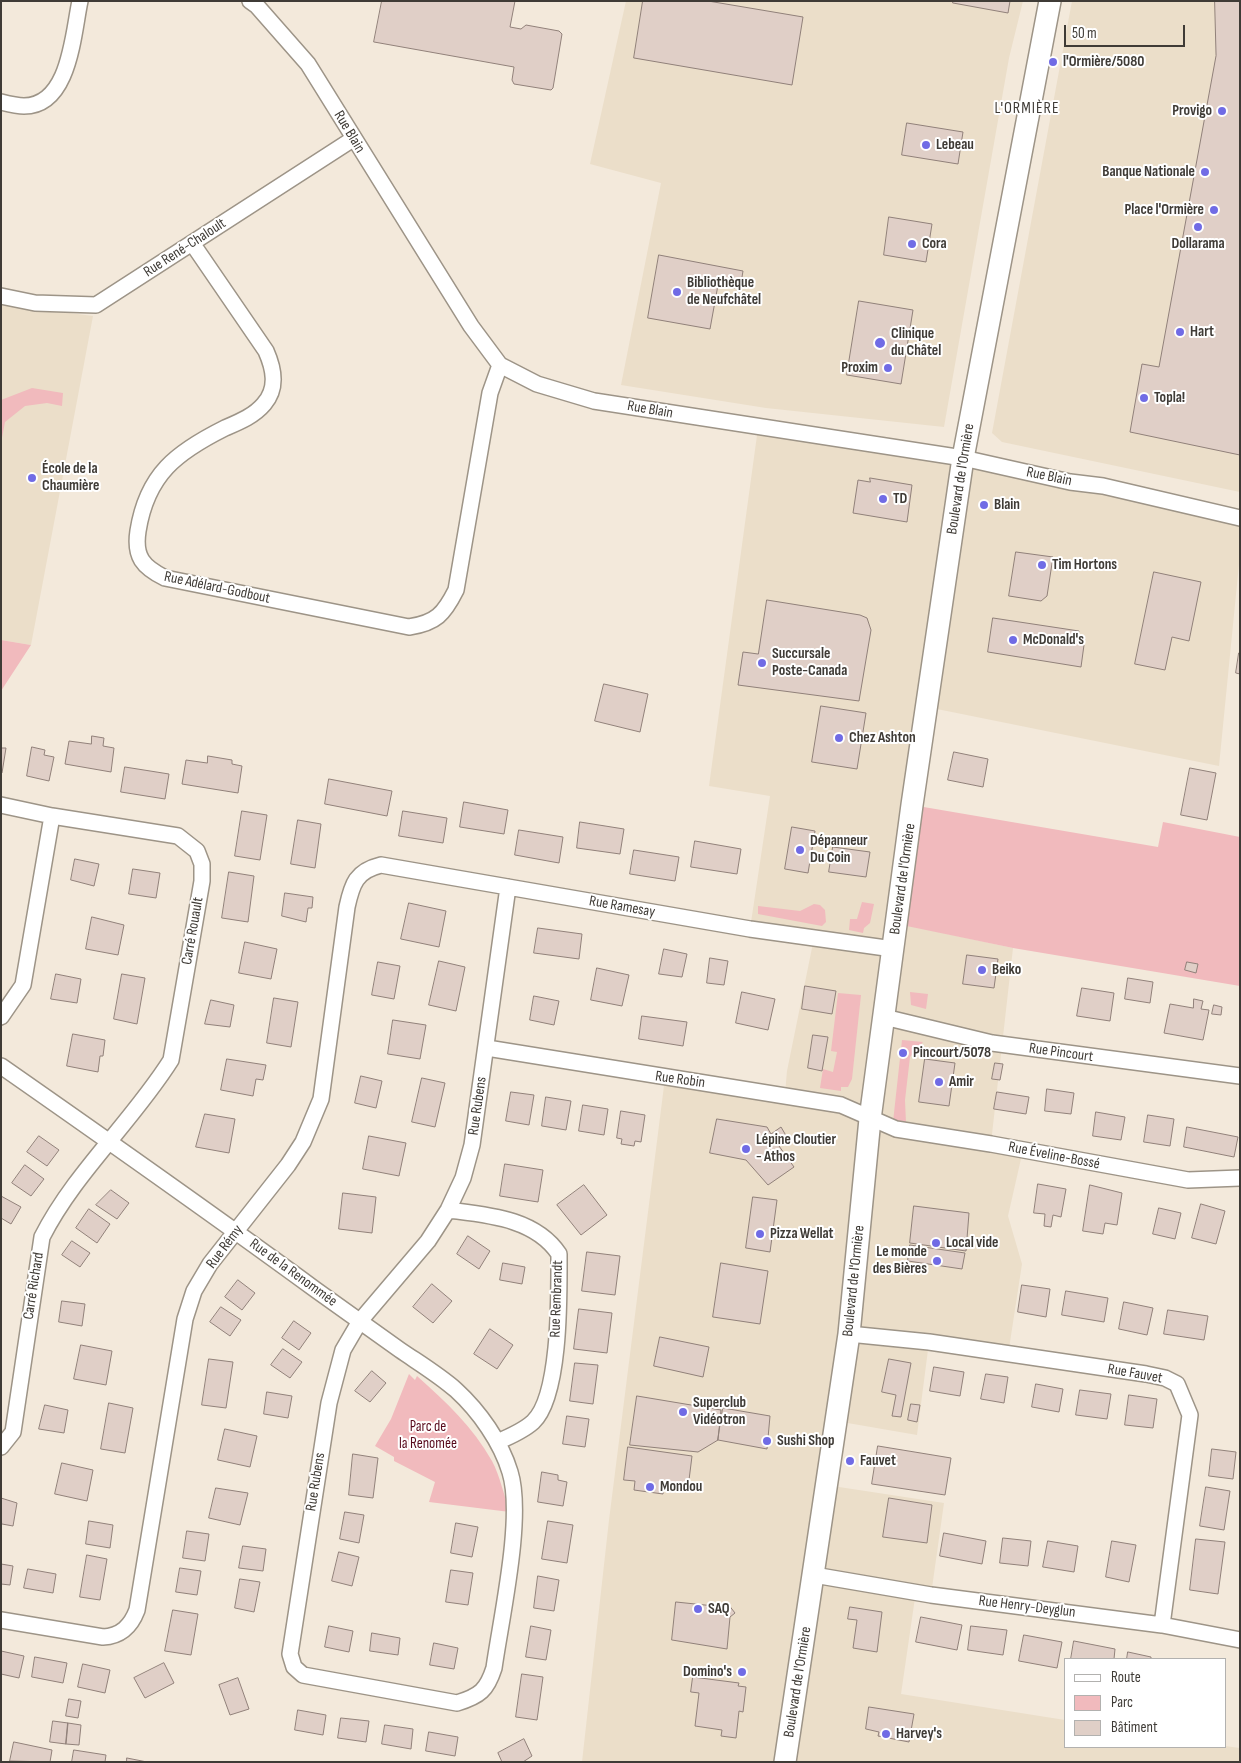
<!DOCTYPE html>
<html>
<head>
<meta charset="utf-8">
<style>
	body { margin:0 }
	#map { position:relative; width:1241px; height:1763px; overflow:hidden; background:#f3e9db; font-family:"Sofia Sans Condensed",sans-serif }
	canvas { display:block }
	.frame { position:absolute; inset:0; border:2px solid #3f3b36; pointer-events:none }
	.legend { position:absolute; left:1064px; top:1658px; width:162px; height:90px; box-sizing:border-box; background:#fff; border:1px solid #b2b1af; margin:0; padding:6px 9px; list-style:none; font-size:15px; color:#3f3b36 }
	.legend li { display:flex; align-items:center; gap:10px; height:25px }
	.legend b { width:25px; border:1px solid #b2b1af }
	.scale { position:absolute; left:1064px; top:25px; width:121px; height:22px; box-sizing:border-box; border:2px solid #3f3b36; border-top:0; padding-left:6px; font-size:15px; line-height:18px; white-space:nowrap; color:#3f3b36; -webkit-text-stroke:4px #fff; paint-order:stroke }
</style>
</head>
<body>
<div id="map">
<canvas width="1241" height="1763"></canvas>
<div class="frame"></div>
<ul class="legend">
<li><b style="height:6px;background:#fff"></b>Route</li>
<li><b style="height:14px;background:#f1babd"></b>Parc</li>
<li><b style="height:14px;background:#e0cfc7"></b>Bâtiment</li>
</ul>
<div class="scale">50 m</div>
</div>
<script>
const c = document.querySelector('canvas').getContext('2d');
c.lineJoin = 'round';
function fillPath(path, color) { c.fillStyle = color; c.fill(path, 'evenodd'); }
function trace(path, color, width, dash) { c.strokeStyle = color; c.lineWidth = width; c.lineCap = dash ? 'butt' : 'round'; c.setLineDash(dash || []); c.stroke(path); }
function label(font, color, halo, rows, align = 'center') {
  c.font = font + ' "Sofia Sans Condensed",sans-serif'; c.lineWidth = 4; c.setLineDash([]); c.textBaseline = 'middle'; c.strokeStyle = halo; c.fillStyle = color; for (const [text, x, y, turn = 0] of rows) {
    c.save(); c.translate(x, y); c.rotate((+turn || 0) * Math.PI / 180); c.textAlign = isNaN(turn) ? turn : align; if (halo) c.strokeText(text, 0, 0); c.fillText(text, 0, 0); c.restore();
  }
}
const built = new Path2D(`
	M626,1H1023L1009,58L944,427L766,408L621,385L661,183L590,164Z
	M1072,1H1240V492L1002,442L992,433Z
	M1,304L93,316L31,645L1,640Z
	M758,428L963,458L1240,518V554L1219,766L927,707L897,923L1013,948L991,1143L1023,1150L1008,1216L1022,1264L1008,1355L929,1342L917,1435L836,1421L826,1485L944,1503L931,1595L916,1591L901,1694L1065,1720V1747L1225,1746L1240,1748V1762H582L609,1520L665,1078L785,1094L787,1071L814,938L750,929L770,796L709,786Z`);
const green = new Path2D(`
	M32,388L63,393L62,406L47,403L25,406L5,422L1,443V400Z
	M1,640L31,645L1,691Z
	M912,805L1158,847L1163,822L1240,837V986L1013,948L897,924Z
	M862,902L874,904L870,923L864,928L863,933L849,930L850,919H857Z
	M814,904L820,905L825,910L826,922L822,926L758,914V906L800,911Z
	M910,992L928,994L926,1009L911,1005Z
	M838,993L861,995L852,1079L848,1087H841V1091L820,1088L823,1069L833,1072L837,1052L831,1051Z
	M902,1040L923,1042L910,1057L905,1100L906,1123L893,1122Z
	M409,1374L415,1380L417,1376C446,1402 473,1427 492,1461C500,1476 504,1496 510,1512L429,1502L435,1482L394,1461V1457L375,1446L391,1419Z`);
const building = new Path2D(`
	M382,1H515L510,27L521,29L526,25L559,31L562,34L553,88L551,90L514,84L512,80L514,67L374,42Z
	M643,1H708L803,17L792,85L634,58Z
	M953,1H1010L1008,13L953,3Z
	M1215,1H1240V455L1130,432L1142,364L1159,367L1216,56Z
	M907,123L963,132L958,164L902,155Z
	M889,217L932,224L926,262L884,255Z
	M659,255L743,271L740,289L718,285L710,329L648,318Z
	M859,301L913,310L901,384L847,375Z
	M870,478L912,485L907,522L853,513L858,480L870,482Z
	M1016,552L1053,557L1047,596L1041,601L1009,596Z
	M1154,572L1201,582L1189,641L1172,637L1165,670L1135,664Z
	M767,600L860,615L867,618L871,630L859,701L738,685L743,652L758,654Z
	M993,618L1079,631L1077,642L1084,645L1081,667L988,652Z
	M1239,653H1240V674L1236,673Z
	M604,684L648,694L640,732L595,721Z
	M821,706L866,713L857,769L812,762Z
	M92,736L104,738L103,746L114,748L111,772L65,764L69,741L91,744Z
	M32,747L45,750L44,755L54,757L49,781L27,776Z
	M1,748H6L2,773H1Z
	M954,752L988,759L983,787L948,780Z
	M208,756L232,760V764L242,766L238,793L182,784L186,760L207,763Z
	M125,767L169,774L165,799L121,792Z
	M1190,768L1216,773L1207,820L1181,815Z
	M329,779L392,791L387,816L325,804Z
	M464,802L508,810L504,834L460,827Z
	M242,811L267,815L260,860L235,856Z
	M403,811L447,818L443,843L399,836Z
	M298,820L321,824L315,868L291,864Z
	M580,822L624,829L620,854L577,848Z
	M792,827L815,831L808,873L785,869Z
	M519,830L563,837L559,863L515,855Z
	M695,841L741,849L737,874L691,867Z
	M833,847L870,852L866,877L829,872Z
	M634,850L679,857L675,881L630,874Z
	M75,859L99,864L94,886L71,880Z
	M133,869L160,873L156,898L129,894Z
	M229,872L254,876L248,922L222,918Z
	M285,893L313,897L312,908H308L306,922L282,916Z
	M409,903L446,911L439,947L401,939Z
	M92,917L124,925L118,955L86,949Z
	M538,928L582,934L579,959L534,953Z
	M245,942L277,949L271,979L239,973Z
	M664,949L687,954L682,977L659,974Z
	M967,955L998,959L994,988L963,984Z
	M710,958L728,961L724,985L707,983Z
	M439,961L465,967L456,1011L429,1005Z
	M378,962L400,966L394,999L372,995Z
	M1187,962L1198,964L1196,973L1185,970Z
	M597,968L629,975L622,1006L591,1000Z
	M56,974L81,979L77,1003L51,999Z
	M122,974L145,978L137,1024L114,1019Z
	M1128,978L1153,982L1150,1003L1125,999Z
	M805,986L836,991L832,1014L802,1009Z
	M1082,988L1114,993L1110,1021L1077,1016Z
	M742,992L775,999L768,1030L736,1023Z
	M534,996L559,1001L554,1025L530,1020Z
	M274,998L298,1002L291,1047L267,1043Z
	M1194,999L1203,1001L1201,1009L1209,1010L1203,1040L1164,1033L1170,1004L1193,1008Z
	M211,1000L234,1005L230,1027L205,1024Z
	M1214,1005L1222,1007L1221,1015L1212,1014Z
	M642,1016L687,1022L683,1046L639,1039Z
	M393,1020L426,1025L420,1059L388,1054Z
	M73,1034L105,1040L103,1056H100L98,1072L67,1066Z
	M813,1035L828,1037L822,1071L808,1068Z
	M227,1059L266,1065L263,1080L256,1079L253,1096L221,1090Z
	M925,1059L955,1063L949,1106L919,1102Z
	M995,1063L1003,1064L1000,1080L992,1079Z
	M361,1076L382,1081L376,1108L355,1103Z
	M422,1078L445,1083L435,1127L412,1122Z
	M1047,1089L1074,1093L1071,1114L1045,1111Z
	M511,1092L534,1095L529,1125L506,1121Z
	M997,1092L1029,1097L1026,1114L994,1109Z
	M546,1097L571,1101L566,1130L542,1126Z
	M583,1105L608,1109L604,1135L579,1131Z
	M621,1111L645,1115L641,1142L635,1141L634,1146L621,1144L622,1139L617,1138Z
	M1096,1112L1125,1117L1121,1140L1093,1136Z
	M205,1114L235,1119L229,1153L196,1147Z
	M1148,1115L1174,1119L1170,1146L1144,1142Z
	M717,1119L767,1127L771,1134L781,1127L788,1139L779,1146L794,1167L768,1185L746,1160L710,1153Z
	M1187,1127L1238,1137L1234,1157L1184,1147Z
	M39,1136L59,1150L47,1166L27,1152Z
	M369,1136L406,1143L399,1176L363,1169Z
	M505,1164L543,1170L538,1202L500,1196Z
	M25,1165L44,1179L31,1196L12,1183Z
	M1038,1184L1066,1189L1061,1217L1053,1215L1051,1227L1044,1226L1045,1214L1034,1213Z
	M584,1185L607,1215L581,1235L557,1205Z
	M1090,1185L1122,1193L1117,1225L1105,1223L1103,1234L1083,1231Z
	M111,1190L129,1203L117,1219L96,1205Z
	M343,1193L376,1197L372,1233L339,1229Z
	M1,1196L21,1207L11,1224L1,1218Z
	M753,1197L777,1200L770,1252L746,1248Z
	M1201,1204L1225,1211L1216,1244L1192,1238Z
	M914,1206L969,1213L966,1251L910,1243Z
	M1159,1208L1181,1213L1175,1239L1153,1234Z
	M89,1209L110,1224L97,1243L76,1228Z
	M468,1236L490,1251L479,1269L457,1254Z
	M72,1241L90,1253L80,1267L62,1255Z
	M910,1245L965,1253L962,1269L908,1261Z
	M587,1252L620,1256L615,1295L582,1291Z
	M503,1263L525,1267L522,1284L500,1280Z
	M721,1263L768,1271L760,1324L713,1317Z
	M238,1280L255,1293L242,1310L225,1297Z
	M432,1284L452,1301L433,1323L413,1307Z
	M1022,1285L1050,1289L1046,1317L1018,1312Z
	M1066,1291L1108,1298L1104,1322L1062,1315Z
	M62,1301L85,1304L82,1326L59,1322Z
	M1124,1302L1153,1308L1147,1335L1119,1329Z
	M221,1307L241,1320L230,1336L210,1322Z
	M579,1309L612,1313L607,1353L574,1349Z
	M1168,1310L1208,1316L1204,1340L1164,1334Z
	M294,1321L311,1333L299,1350L282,1338Z
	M490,1329L513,1345L497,1369L474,1354Z
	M660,1337L709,1347L703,1377L654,1366Z
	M81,1345L112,1351L106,1385L74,1379Z
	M283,1349L302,1362L290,1378L271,1365Z
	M209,1359L233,1362L226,1408L202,1405Z
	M889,1359L911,1363L901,1417L892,1416L896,1395L882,1392Z
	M575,1363L598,1365L593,1404L570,1401Z
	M934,1367L964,1372L960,1396L930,1391Z
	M372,1371L386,1383L370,1402L355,1391Z
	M986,1374L1008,1377L1004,1403L981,1399Z
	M1036,1384L1063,1389L1059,1412L1032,1407Z
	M1080,1390L1111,1394L1107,1419L1076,1415Z
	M267,1392L292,1396L288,1418L264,1414Z
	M1129,1395L1157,1399L1153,1428L1125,1425Z
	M637,1396L721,1410L718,1440L698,1452L630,1445Z
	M109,1403L133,1408L125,1453L101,1449Z
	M911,1404L920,1405L917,1422L908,1420Z
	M45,1405L68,1410L64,1433L39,1429Z
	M723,1408L770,1416L767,1449L718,1440Z
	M567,1416L589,1419L585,1447L563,1444Z
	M225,1429L257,1436L250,1467L218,1460Z
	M878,1446L951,1458L945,1495L872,1484Z
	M628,1447L692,1456L688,1488L664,1485L663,1494L634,1490L635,1481L624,1480Z
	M1212,1449L1236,1452L1233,1479L1209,1476Z
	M353,1454L378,1458L373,1498L349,1495Z
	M62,1463L93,1470L87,1501L55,1494Z
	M542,1472L558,1475V1480L567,1482L563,1506L538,1502Z
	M1206,1487L1230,1491L1224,1530L1200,1526Z
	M216,1488L248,1493L240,1525L209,1518Z
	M1,1498L17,1503L13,1526L2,1524Z
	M889,1498L932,1505L927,1543L883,1537Z
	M345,1512L364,1515L359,1543L340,1539Z
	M89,1521L113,1525L110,1548L86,1544Z
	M548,1521L573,1525L567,1563L542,1559Z
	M456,1523L478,1527L472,1557L451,1553Z
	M187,1531L209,1534L205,1561L183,1558Z
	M944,1533L986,1541L982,1564L940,1556Z
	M1003,1538L1031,1541L1028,1566L1000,1563Z
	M1196,1539L1225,1542L1218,1594L1190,1590Z
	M1048,1541L1078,1546L1074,1572L1043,1567Z
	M1112,1541L1136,1545L1129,1582L1106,1577Z
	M243,1546L266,1549L263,1571L239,1568Z
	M339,1552L359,1557L352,1586L332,1581Z
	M87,1555L107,1559L100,1600L80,1597Z
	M1,1564L13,1566L10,1585L1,1584Z
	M180,1568L201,1571L197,1595L176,1592Z
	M28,1569L56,1574L53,1593L24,1588Z
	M451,1570L473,1573L468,1605L446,1602Z
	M538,1576L559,1580L554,1611L534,1608Z
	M240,1579L260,1582L254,1612L235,1608Z
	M676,1602L724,1607L728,1604L735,1613L730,1617L727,1649L672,1640Z
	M850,1607L882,1612L877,1652L853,1648L857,1620L848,1619Z
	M173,1610L198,1614L191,1655L165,1651Z
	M921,1617L962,1625L957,1650L916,1642Z
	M329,1626L353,1631L349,1652L325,1647Z
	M531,1626L551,1630L546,1660L526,1657Z
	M971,1626L1007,1630L1003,1655L968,1650Z
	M372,1633L400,1638L398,1655L370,1651Z
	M1024,1635L1062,1642L1057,1668L1019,1661Z
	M1074,1641L1115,1649L1114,1659H1071Z
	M434,1643L458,1648L454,1669L430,1665Z
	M1,1651L24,1656L19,1678L1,1674Z
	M1128,1652L1151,1657V1659H1127Z
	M35,1657L67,1663L63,1683L32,1677Z
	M164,1663L174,1683L145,1698L134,1678Z
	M83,1664L110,1670L105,1693L78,1687Z
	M522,1674L543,1677L537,1720L516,1717Z
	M693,1677L739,1683L738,1686L746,1687L743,1712L739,1711L736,1738L721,1736L722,1730L695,1726L699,1693L691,1692Z
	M238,1678L249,1709L230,1715L219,1685Z
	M69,1699L81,1701L78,1718L66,1716Z
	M869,1707L914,1714L909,1742L878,1736L879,1732L866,1729Z
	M298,1710L326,1715L323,1735L295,1730Z
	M341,1718L369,1721L366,1742L338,1738Z
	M53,1721L68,1723L66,1744L50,1742Z
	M68,1723L81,1725L79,1745L66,1744Z
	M385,1725L413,1729L411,1749L382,1744Z
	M429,1732L458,1737L455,1756L426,1751Z
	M524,1739L532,1756L523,1762H502L498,1753Z
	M14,1742L52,1750L50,1762L10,1761Z
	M74,1750L106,1755L105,1762H72Z
	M127,1758L147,1762H127Z`);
const street = new Path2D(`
	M250,1L257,6L308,64L471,326L500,365L537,384L594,401L963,458L1070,482L1103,486L1240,518
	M1,102C9,104 17,106 24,106C70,106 73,33 80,1
	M192,243L266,351C274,369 278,388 264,404C254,416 239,422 225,428C177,452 147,474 138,531C134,557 143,567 165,578L409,627C436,623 444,614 456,590L490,393L500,365
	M1,296L35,303L96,305L353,139
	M1,805L52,816L178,836L197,851L202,864V881L171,1060C132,1122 75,1172 42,1237L13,1432L1,1447
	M1,1017L23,985L52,816
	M884,1017L992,1043L1240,1076
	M487,1048L841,1105L896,1129L991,1144L1188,1180L1240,1178
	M1,1066C107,1140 212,1214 316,1290C344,1310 372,1330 400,1350C419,1363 439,1375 456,1390C479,1411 501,1442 510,1472C524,1517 501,1618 494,1668C487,1690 480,1696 457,1703L303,1675L294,1667L290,1654L329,1403L343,1350L360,1321L428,1241L448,1210L463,1178L472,1145L508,887
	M448,1210C487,1215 535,1218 559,1254C559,1292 561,1396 533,1422C523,1431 509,1437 497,1442
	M849,1334L929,1342L1146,1374L1165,1378L1177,1384L1190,1415L1162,1625
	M814,1575L931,1595L1162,1625L1240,1640
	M1,1620L103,1637C121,1636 131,1626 137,1610L185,1319L194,1291L210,1264L288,1165L303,1142L321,1099L347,907C352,884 356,871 381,865L750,929L893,949`);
const secondary = new Path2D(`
	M785,1762L849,1334L870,1119L912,805L963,458L1050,1`);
const markers = [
	[1053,62,5,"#706be5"],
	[1222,111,5,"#706be5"],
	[926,145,5,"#706be5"],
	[1205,172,5,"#706be5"],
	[1214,210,5,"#706be5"],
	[1198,227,5,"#706be5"],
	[912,244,5,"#706be5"],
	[677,292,5,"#706be5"],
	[1180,332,5,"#706be5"],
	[880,343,6,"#706be5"],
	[888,368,5,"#706be5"],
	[1144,398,5,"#706be5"],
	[32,478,5,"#706be5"],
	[883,499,5,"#706be5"],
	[984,505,5,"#706be5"],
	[1042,565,5,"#706be5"],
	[1013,640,5,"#706be5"],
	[762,663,5,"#706be5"],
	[839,738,5,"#706be5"],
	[800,850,5,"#706be5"],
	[982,970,5,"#706be5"],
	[903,1053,5,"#706be5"],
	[939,1082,5,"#706be5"],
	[746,1149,5,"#706be5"],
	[760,1234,5,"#706be5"],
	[936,1243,5,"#706be5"],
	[937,1261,5,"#706be5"],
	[683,1412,5,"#706be5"],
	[767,1441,5,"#706be5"],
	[850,1461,5,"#706be5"],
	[650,1487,5,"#706be5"],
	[698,1609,5,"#706be5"],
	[742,1672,5,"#706be5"],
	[886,1734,5,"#706be5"]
];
const poiNames = [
	["l'Ormière/5080",1063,62],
	["Provigo",1212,111,"right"],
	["Lebeau",936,145],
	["Banque Nationale",1195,172,"right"],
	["Place l'Ormière",1204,210,"right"],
	["Cora",922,244],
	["Dollarama",1198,244,"center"],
	["Bibliothèque",687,283],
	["de Neufchâtel",687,300],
	["Hart",1190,332],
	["Clinique",891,334],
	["du Châtel",891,351],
	["Proxim",878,368,"right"],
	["Topla!",1154,398],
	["École de la",42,469],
	["Chaumière",42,486],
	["TD",893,499],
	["Blain",994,505],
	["Tim Hortons",1052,565],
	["McDonald's",1023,640],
	["Succursale",772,654],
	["Poste-Canada",772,671],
	["Chez Ashton",849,738],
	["Dépanneur",810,841],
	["Du Coin",810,858],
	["Beiko",992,970],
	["Pincourt/5078",913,1053],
	["Amir",949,1082],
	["Lépine Cloutier",756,1140],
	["- Athos",756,1157],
	["Pizza Wellat",770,1234],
	["Local vide",946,1243],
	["Le monde",927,1252,"right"],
	["des Bières",927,1269,"right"],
	["Superclub",693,1403],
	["Vidéotron",693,1420],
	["Sushi Shop",777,1441],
	["Fauvet",860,1461],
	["Mondou",660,1487],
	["SAQ",708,1609],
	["Domino's",732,1672,"right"],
	["Harvey's",896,1734]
];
const streetNames = [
	["Rue Blain",349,132,59],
	["Rue René-Chaloult",185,248,-33],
	["Rue Blain",650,410,10],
	["Rue Blain",1049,477,12],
	["Boulevard de l'Ormière",961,479,-81],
	["Rue Adélard-Godbout",217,588,12],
	["Boulevard de l'Ormière",903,879,-82],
	["Rue Ramesay",622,907,10],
	["Carré Rouault",193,931,-80],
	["Rue Pincourt",1061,1053,8],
	["Rue Robin",680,1080,8],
	["Rue Rubens",478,1106,-82],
	["Rue Éveline-Bossé",1054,1156,11],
	["Rue Rémy",225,1247,-53],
	["Rue de la Renommée",293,1273,36],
	["Boulevard de l'Ormière",854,1281,-84],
	["Carré Richard",34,1286,-81],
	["Rue Rembrandt",557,1299,-88],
	["Rue Fauvet",1135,1374,10],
	["Rue Rubens",316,1482,-81],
	["Rue Henry-Deyglun",1027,1607,7],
	["Boulevard de l'Ormière",798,1682,-81]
];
const parkNames = [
	["Parc de",428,1427],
	["la Renomée",428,1444]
];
const neighbourhoodNames = [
	["L'ORMIÈRE",1027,109]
];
fillPath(built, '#ebdec9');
fillPath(green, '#f1babd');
fillPath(building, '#e0cfc7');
trace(building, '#91817a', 1);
trace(street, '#9d9487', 18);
trace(secondary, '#9d9487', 24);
trace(street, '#fff', 15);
trace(secondary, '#fff', 21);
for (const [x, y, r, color] of markers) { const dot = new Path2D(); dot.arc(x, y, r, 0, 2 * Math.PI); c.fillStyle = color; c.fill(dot); trace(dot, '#fff', 2); }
label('bold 15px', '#3f3b36', '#fff', poiNames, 'left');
label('15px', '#3f3b36', '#fff', streetNames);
label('15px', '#580a1c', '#fff', parkNames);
c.letterSpacing = '1px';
label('16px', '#3f3b36', '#fff', neighbourhoodNames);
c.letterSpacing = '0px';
</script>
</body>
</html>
